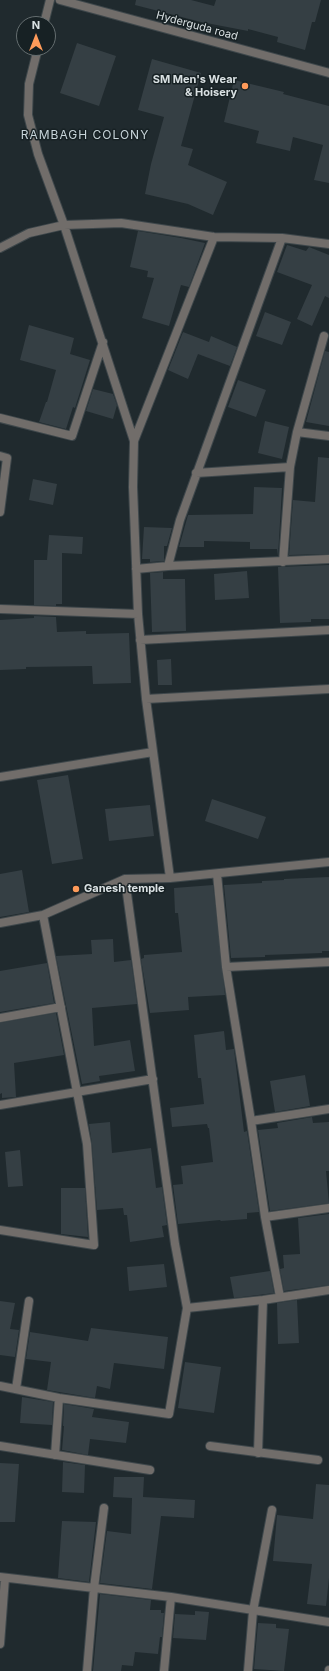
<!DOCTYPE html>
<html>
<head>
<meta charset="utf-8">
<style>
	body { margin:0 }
	#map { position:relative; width:329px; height:1671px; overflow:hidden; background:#202a2e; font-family:Inter,sans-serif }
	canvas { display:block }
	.north { position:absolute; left:16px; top:16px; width:40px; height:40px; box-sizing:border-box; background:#172124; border:1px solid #656e70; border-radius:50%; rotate:0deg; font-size:11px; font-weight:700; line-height:16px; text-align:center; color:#dae1e3 }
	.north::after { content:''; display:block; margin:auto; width:14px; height:18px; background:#ff9b5a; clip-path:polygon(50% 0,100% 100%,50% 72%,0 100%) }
</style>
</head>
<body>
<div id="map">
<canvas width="329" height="1671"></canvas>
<div class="north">N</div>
</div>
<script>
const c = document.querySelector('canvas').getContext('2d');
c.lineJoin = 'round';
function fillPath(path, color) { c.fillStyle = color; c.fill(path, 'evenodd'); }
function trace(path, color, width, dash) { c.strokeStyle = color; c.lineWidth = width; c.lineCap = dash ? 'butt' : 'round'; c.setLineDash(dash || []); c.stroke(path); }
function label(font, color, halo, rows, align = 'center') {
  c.font = font + ' Inter,sans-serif'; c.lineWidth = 3; c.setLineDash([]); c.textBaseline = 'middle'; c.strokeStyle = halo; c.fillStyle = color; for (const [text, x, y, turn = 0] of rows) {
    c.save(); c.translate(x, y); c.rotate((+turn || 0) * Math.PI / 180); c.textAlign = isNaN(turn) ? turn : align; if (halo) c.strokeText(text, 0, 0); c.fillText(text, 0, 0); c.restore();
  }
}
const building = new Path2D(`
	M136,0H191L214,6L216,0H321L315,22H312L305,50L277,42L278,37L248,29V31L201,22L135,5Z
	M77,43L116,56L99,106L60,93Z
	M152,59L201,73L181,146L193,149L188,165L227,182L213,215L188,204L145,194L151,164L164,117L138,110Z
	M234,80L284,92L283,94L329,106V183L314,180L323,145L293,137L290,151L256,143L259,131L224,122Z
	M138,231L181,238L205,243L189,287L181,285L169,326L142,318L154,278L147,277L148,271L130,267Z
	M287,245L306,251L309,247L329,255V298L325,296L312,326L297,319L312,285L277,272Z
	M265,312L291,322L282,345L256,336Z
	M29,325L74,338L70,354L90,360L75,408L73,407L66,429L39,422L46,402H47L56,370L20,360Z
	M183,332L209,342L211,336L237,347L230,366L198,354L188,379L168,370Z
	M325,351L329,352V426L306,422Z
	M238,380L266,390L256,417L228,407Z
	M93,389L113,394L117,405L113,419L86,411Z
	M265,421L289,427L282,459L258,453Z
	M318,457L329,458V554L289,555L293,500L315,502Z
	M33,479L57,484L53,505L29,500Z
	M254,487L282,488L278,556L277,549H250V542L204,541V547H179L188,515L253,514Z
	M144,527L172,528L167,546H164V561L150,562V559H142Z
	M49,535L83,537L82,554L62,553V604H56V606L34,605V560H47Z
	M329,565V619H311V622L280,623L278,567Z
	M247,571L249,598L215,600L214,574Z
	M163,572V579H185L186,631L152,632L150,573Z
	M34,616L56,617L57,632L86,631V634L129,633L131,683L93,684L92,666L26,667V669L0,670V620L34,618Z
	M171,659L172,685H158L157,660Z
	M68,775L83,859L52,864L37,780Z
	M212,799L266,817L258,839L205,821Z
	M150,805L154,836L109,841L105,809Z
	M22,870L29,912L0,917V874Z
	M329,877V951H322V953L265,955V957L231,958L224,885L262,883V881L284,880V879Z
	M213,885L225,995L188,997L189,1010L150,1013L141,959L144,958V955L182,952L178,913H175L174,888Z
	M113,939L114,962L131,960L137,1004L92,1008L94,1046L130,1040L135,1071L99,1076L100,1081L82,1084L56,956L92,954L91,940Z
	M47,963L54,1003L0,1012V971Z
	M56,1013L64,1055L14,1063L16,1097L2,1098V1093L0,1094V1023Z
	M224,1031L226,1050L234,1049L244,1132L247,1131L259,1212L247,1213V1219L221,1221L220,1220L178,1224L173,1185L183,1184L181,1166L213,1162L209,1128H208L207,1124L172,1127L170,1108L204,1104L201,1078H198L194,1035Z
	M305,1075L310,1106L275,1112L270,1081Z
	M312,1117L313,1123L329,1122V1171H326L329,1203L270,1211L258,1130L278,1128L277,1123Z
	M110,1122L112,1153L151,1148L156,1188L162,1187L167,1225L162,1226L164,1237L130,1242L127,1215H124L123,1208L97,1210L92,1144L89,1124Z
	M20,1150L23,1186L8,1187L5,1152Z
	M61,1188H85L88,1237L61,1234Z
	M329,1214V1285L284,1291L280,1269L284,1268L283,1255L300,1254L298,1218Z
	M164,1264L167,1287L129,1291L127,1267Z
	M270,1271L274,1293L234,1298L230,1277Z
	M297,1300L299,1343L278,1344L277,1303Z
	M0,1301L15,1303L10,1329L19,1330L15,1357L0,1355Z
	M91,1328L168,1337L164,1369L114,1363L110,1389L97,1386L95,1398L47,1390L51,1362L26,1359L30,1332L88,1341Z
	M185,1362L221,1367L214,1413L178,1408Z
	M22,1397L53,1402L52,1425L20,1423Z
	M64,1404L94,1409L92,1417L129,1422L126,1443L90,1439L88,1455L62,1450L64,1426H63Z
	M63,1462L85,1465L84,1493L62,1492Z
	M0,1463L19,1464L15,1522H0Z
	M114,1477H144L143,1497L195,1500L194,1518L161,1516L152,1589L100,1583L107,1531L131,1534L132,1498L113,1497Z
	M316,1484L329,1485V1578L326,1606L307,1604L312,1564L273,1561L277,1515L313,1519Z
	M62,1521L96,1522L89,1582L58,1578Z
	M100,1594L151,1600L150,1610H161V1613H164L162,1637H160L158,1654L135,1652L133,1666L122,1665L121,1671H93Z
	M195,1611L209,1612L206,1640L173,1638L175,1614L195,1615Z
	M258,1623L276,1624V1628L289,1629L284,1671L254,1669Z`);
const minor = new Path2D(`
	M44,24L50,0
	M38,48L29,84L28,115L38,154L64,225L134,441L133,487L138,614L146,699L170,878
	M0,248L29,233L64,225L121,223L214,237L282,238L329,244
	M0,418L72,436L103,342
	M297,432L329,436
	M134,441L214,237
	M0,456L7,458L0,512
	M196,473L290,467
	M283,562L290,467L297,432L324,336
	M168,566L180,520L282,238
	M136,569L168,566L329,559
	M0,609L138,614
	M140,640L329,630
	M146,699L329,689
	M0,777L153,752
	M217,874L226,967L251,1121L265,1217L280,1297
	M125,879L175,1244L187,1308
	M0,923L43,915L125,879L170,878L329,862
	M226,967L329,962
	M0,1018L61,1007
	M0,1105L153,1079
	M251,1121L329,1109
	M265,1217L329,1208
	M0,1230L94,1245L87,1144L43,915
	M0,1386L59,1398L169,1414L187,1308L263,1300L329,1290
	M16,1389L29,1301
	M0,1446L150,1470
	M210,1446L318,1460
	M258,1453L263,1300
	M55,1455L59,1398
	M0,1577L171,1597L329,1622
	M0,1644L5,1578
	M87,1671L94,1588L104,1508
	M164,1671L171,1597
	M248,1671L253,1611L272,1510
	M329,1671V1670`);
const tertiary = new Path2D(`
	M60,0L329,73`);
const markers = [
	[245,86,4,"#ff9b5a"],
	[76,889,4,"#ff9b5a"]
];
const streetNames = [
	["Hyderguda road",197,26,15]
];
const poiNames = [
	["SM Men's Wear",237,80],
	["& Hoisery",237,93],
	["Ganesh temple",84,889,"left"]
];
const neighbourhoodNames = [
	["RAMBAGH COLONY",85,135]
];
fillPath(building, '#353f44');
trace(minor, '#3e474b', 10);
trace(tertiary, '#3e474b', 10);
trace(minor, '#716d6a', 8);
trace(tertiary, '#716d6a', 8);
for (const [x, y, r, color] of markers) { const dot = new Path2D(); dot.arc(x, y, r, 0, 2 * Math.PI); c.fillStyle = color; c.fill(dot); trace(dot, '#172124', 1.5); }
label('11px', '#dae1e3', '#172124', streetNames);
label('bold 11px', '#dae1e3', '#172124', poiNames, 'right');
c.letterSpacing = '1px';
label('12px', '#c7d4d9', '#172124', neighbourhoodNames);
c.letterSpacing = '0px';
</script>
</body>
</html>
